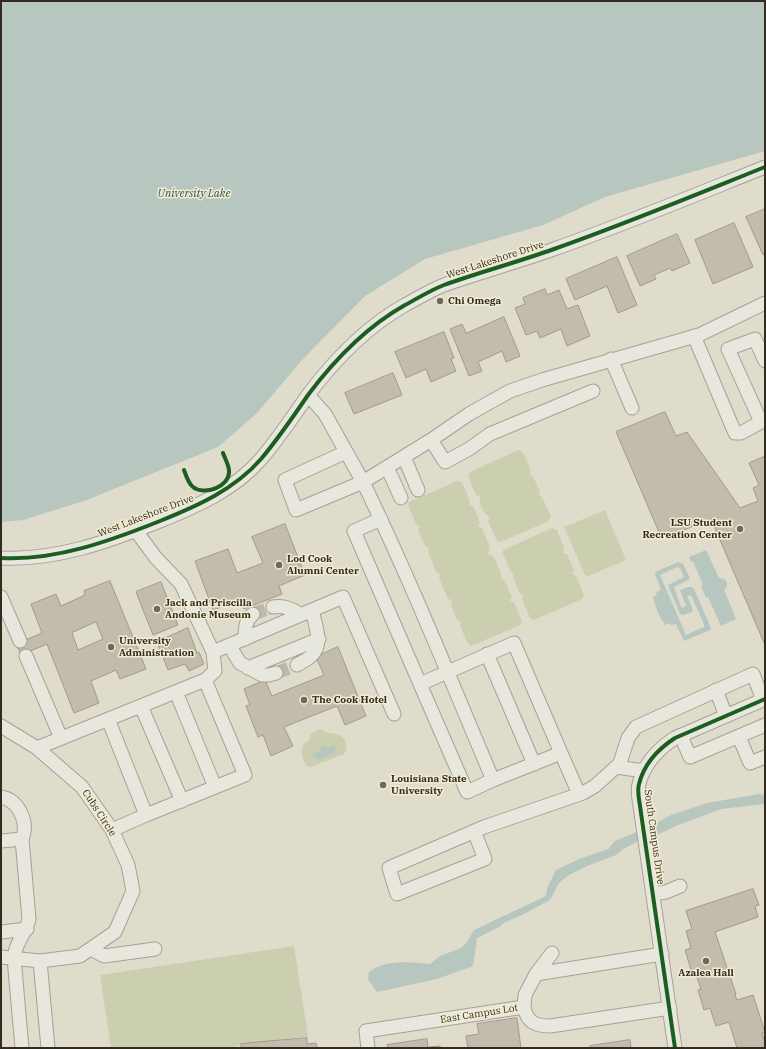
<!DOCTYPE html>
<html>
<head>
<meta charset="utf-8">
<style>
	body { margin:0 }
	#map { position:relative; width:766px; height:1049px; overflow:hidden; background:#e0dccc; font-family:"IBM Plex Serif",serif }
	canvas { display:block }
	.frame { position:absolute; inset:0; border:2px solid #322b1f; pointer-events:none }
</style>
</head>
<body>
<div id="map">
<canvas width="766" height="1049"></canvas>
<div class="frame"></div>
</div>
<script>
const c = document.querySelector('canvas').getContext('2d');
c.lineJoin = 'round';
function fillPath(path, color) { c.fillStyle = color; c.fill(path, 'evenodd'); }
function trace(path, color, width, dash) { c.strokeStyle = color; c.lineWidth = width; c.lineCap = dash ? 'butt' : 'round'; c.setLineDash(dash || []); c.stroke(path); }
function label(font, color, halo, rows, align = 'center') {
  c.font = font + ' "IBM Plex Serif",serif'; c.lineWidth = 3; c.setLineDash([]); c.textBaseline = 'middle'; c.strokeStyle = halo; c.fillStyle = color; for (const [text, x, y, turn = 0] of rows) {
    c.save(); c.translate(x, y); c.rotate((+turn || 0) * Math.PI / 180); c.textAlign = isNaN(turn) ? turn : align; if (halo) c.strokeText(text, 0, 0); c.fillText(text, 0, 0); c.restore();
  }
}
const green = new Path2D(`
	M518,450L523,452L531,471L530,475L533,476L540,492L539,496L542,497L551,516L549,521L500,542L497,541L488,521L490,517C483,514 478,503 480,496L476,495L468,476L470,472Z
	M457,481L462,482L470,501L469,505L473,506L480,522L478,526L482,528L490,547L488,554L494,557L502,576L501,579L505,581L512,597L510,601L514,602L522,621L521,625L471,646L468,644L460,626L461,622L457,620L451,605L452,600L448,599L439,578L440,574L436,572L428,551L429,548L425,546L418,530L420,526L416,524L408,505L409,502Z
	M605,510L626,560L586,577L564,527Z
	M552,528L557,530L564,548L563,553L567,554L574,570L572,574L576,576L584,595L582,599L534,620L530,618L522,599L524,595L520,594L513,578L514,574L511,572L503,554V550Z
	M321,729C326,736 338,730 344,739C346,741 346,746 347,749L344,754L311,767L306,766C303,759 298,750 305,743C307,742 309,741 310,739V734Z
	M294,946L308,1036L226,1048H111L100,975Z`);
const water = new Path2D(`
	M1,1H765V151L605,197L543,225L425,259L365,296L302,360L257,413L218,447L84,501L23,520L1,522Z
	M706,550L719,578L724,579L727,582V586L724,590L736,619L721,626L708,597L706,598L701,586L703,585L693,561L691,562L689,557Z
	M678,562L683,564L690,578L688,580L674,587L681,607L683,608L686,606L680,590L688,587H692L694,589L711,628L710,630L684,641L676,624L671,625L669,623L665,625C659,616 655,607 653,597L657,595L656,592L661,590L655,574V572ZM677,567L680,568L684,577L668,585L680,614L683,615L692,612L693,610L687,596L691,595L704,624V627L686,635L660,575Z
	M334,745L336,747L334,751L335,753L318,760L317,758L313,757V754L319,751L321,748L324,746L328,748Z
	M759,794L765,795V804L721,809L678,825L653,837L637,842L623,849L616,855L587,866L569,875L559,883L550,900L522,915L505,922L499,927L477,938L473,966L437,979L377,992L368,980L369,972C386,959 410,962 430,964L440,956L461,948L467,942L474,930L546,896L547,888L556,870L579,859L608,849L615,841L649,827L671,815L707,803Z`);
const building = new Path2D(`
	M765,209V254L763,255L746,217Z
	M734,223L753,267L713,284L695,240Z
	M677,234L690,263L672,271L670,268L654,275L656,279L640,286L627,256Z
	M617,257L637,305L618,313L607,286L575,300L566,279Z
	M545,289L547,295L559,290L567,309L578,305L590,336L567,346L561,329L540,338L537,331L526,335L515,308L525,304L523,298Z
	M504,317L520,356L506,362L502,351L478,362L482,371L469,376L450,329L462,324L466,333Z
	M444,332L454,358L451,359L456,371L431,382L426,369L406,378L395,352Z
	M393,373L402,395L354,414L345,393Z
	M665,412L676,436L687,432L740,508L758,501L753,488L759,485L749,463L765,456V645L711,519L662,539L616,432Z
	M285,524L305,575L279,586L282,594L244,609L240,600L213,610L195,561L228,549L237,573L263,563L252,537Z
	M110,581L146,669L120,679L116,670L91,681L99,703L74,713L47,644L21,655L16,644L42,633L31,604L56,594L61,606L85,595L84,591ZM96,622L103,639L78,650L72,633Z
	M161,582L178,625L153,635L136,592Z
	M188,628L197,653L199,652L204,664L189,671L185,664L168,670L157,642Z
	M338,647L366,716L345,725L337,706L284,727L293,746L271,756L263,735L258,737L246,706L250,705L244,689L265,680L272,696L324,675L316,657Z
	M753,889L759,905L755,906L758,917L715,932L736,994L735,995L737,1000L753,995L765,1032L762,1033L765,1043V1048H737L729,1022L716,1026L710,1008L704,1010L698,990L701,989L695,972L692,973L685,950L691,948L686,931L692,929L686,911Z
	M517,1018L521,1048H468L466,1036L479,1034L477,1024Z
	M307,1038V1044L316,1043L317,1048H241V1044Z
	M427,1039L428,1047L440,1046L441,1048H388L387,1045Z
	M630,1040L631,1048H590V1046Z`);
const minorTunnel = new Path2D(`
	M253,614L273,607
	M276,673L297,665`);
const minor = new Path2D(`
	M694,336L735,433H741L765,420
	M611,359L632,408
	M308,395L325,414L363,482L431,440L469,414L510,391L542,380L699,335L765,303
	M761,422L728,349L755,339L765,361
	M431,440L445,462L469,449L490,434L593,391
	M346,452L285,480L296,510L363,482C410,579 451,681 493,780L561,753L514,643L420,684L354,531L381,519
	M404,457L418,490
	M387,467L401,498
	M136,531L156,558L181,584L213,652L343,597L394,714
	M1,558C55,561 110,541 160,521C197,506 234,490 261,459C278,439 293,417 308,395C335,359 366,327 405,305C418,298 431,290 444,285C480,272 518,262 554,249C625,224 695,195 765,167
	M1,597L20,641
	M273,607C284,605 292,609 301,615
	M245,639C245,629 245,621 253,614
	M229,645L240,663L262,675H269L276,673
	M487,654L534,764
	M26,656L61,738
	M297,665C301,662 307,660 311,656C324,644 315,625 312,610
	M248,668L319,639
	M420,684L467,792L493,780
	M716,690L726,716
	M176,692L215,787
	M141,706L182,801
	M108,719L146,815L245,775L205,680
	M1,726L37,748L82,787L112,830L128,865L133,891L115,932L80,956L40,961L1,957
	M681,736L690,757L765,725
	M739,737L750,763L765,757
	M37,748L205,680L215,671L213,652
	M561,753L579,794
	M616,767L620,763L628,738L636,727L753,674L763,700
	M1,797C19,800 29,823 22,839L29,919C26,934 15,942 14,958L22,1048
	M112,830L146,815
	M474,831L485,859L397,894L389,868L484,827L583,793L595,786L616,767L644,771
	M1,841L22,839
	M653,894L666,892L680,886
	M1,932L27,929
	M91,949L104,956L155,949
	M40,961L48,1048
	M536,974L552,953
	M524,1007L525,995L536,974L662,954
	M368,1048L366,1031L524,1007C527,1022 535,1026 550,1026L670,1008
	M675,1048L640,806C639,799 637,791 639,784C644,764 658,749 675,738L765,699`);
const cycleway = new Path2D(`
	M184,470C186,475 188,483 193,487C204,496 230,487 229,471C229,465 225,459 223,453
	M1,558C55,561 110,541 160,521C197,506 234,490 261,459C278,439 293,417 308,395C335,359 366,327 405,305C418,298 431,290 444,285C480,272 518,262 554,249C625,224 695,195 765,167
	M675,1048L640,806C639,799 637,791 639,784C644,764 658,749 675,738L765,699`);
const markers = [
	[440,301,4,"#6f695c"],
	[740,529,4,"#6f695c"],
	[279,565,4,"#6f695c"],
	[157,609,4,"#6f695c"],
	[111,647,4,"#6f695c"],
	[304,700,4,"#6f695c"],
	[383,785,4,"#6f695c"],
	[706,961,4,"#6f695c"]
];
const streetNames = [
	["West Lakeshore Drive",495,260,-18],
	["West Lakeshore Drive",146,516,-21],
	["Cubs Circle",99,813,57],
	["South Campus Drive",654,837,82],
	["East Campus Lot",479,1014,-9]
];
const poiNames = [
	["Chi Omega",448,301],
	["LSU Student",732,523,"right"],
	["Recreation Center",732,535,"right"],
	["Lod Cook",287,559],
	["Alumni Center",287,571],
	["Jack and Priscilla",165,603],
	["Andonie Museum",165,615],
	["University",119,641],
	["Administration",119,653],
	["The Cook Hotel",312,700],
	["Louisiana State",391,779],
	["University",391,791],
	["Azalea Hall",706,973,"center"]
];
const waterNames = [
	["University Lake",194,194]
];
fillPath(green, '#cbcfb0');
fillPath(water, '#b7c6be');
fillPath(building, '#c3bcad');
trace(building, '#a0998c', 1);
trace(minorTunnel, '#bdb9a9', 13, [13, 6]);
trace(minor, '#a5a195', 15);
trace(minor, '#e8e7dd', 13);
trace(cycleway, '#1b5e20', 4);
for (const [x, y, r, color] of markers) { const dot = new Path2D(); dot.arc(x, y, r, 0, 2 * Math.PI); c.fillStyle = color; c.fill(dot); trace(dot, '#f1ecd2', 1.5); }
label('10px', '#322b1f', '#f1ecd2', streetNames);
label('bold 10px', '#322b1f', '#f1ecd2', poiNames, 'left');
label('italic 11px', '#304e50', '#f1ecd2', waterNames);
</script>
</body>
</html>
